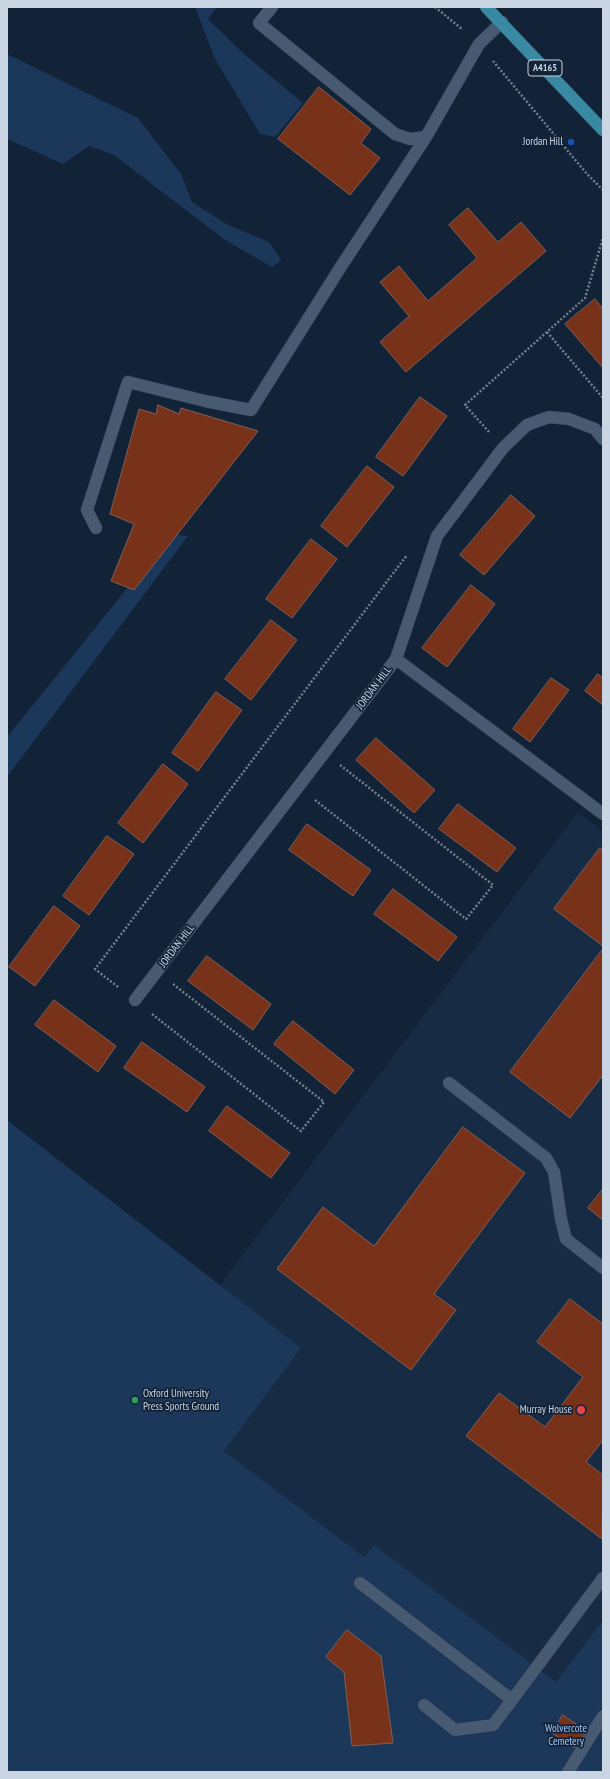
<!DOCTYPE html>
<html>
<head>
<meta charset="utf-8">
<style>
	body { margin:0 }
	#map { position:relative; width:610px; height:1779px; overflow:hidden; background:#122237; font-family:"PT Sans Narrow",sans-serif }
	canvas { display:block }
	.frame { position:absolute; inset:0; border:8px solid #cad5e3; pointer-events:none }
</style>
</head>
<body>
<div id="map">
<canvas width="610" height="1779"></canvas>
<div class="frame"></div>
</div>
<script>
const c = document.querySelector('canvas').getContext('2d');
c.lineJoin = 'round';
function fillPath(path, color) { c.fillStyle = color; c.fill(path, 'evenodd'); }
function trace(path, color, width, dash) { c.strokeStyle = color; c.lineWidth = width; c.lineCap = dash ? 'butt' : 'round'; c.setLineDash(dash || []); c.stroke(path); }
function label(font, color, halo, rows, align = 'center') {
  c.font = font + ' "PT Sans Narrow",sans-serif'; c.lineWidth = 3.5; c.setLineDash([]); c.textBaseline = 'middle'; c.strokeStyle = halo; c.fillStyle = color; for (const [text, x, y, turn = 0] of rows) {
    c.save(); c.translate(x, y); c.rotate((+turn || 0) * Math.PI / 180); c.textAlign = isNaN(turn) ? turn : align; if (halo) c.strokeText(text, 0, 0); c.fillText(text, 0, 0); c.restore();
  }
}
const built = new Path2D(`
	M578,812L603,831V1620L556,1683L374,1545L364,1558L223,1451L301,1348L219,1286Z`);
const green = new Path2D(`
	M195,7H217L208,19L244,54L303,103L275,137L260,134L215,59Z
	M7,54L138,118L181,174L192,202L228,225L269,242L281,260L272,267L225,240L114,155L89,146L63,164L7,139Z
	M171,534L188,536L7,777V737Z
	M7,1120L301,1348L224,1451L364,1557L374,1545L556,1682L603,1620V1772H7Z`);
const building = new Path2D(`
	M319,87L371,129L361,143L380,158L350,195L278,139Z
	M468,208L498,242L521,222L546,251L406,372L380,342L409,316L380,282L399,266L428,301L477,258L449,225Z
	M595,299L603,309V368L565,324Z
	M420,397L447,416L403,476L376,457Z
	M158,405L179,414L181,408L258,431L134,590L111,581L134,524L110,514L139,409L156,414Z
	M367,466L394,487L347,547L321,526Z
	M511,495L535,516L484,575L460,555Z
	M311,539L337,559L292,618L266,599Z
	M471,585L495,604L447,667L422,648Z
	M271,620L297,640L251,700L225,679Z
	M598,674L603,678V705L585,691Z
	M551,678L569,690L530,742L513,729Z
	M216,692L242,710L198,771L172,753Z
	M376,738L435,790L414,813L356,760Z
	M163,764L188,784L143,843L118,823Z
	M458,804L516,848L497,872L439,829Z
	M307,824L371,870L353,896L289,850Z
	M107,836L134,854L89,915L63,896Z
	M600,848L603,850V946L554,909Z
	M393,889L457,937L438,961L374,914Z
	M54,906L80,926L35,986L9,967Z
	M603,949V1075L570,1118L510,1072Z
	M207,956L271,1004L253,1030L188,981Z
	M54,1000L116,1046L98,1072L35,1025Z
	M293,1021L354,1070L335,1094L274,1044Z
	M142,1042L205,1087L187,1112L124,1068Z
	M227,1106L290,1153L271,1178L209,1131Z
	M463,1127L525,1173L434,1294L456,1310L411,1370L277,1269L323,1207L374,1246Z
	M603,1189V1220L588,1208Z
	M570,1299L603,1324V1440L586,1462L603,1475L602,1539L466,1436L499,1393L545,1427L583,1377L537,1342Z
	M347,1630L381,1656L393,1743L352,1746L344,1672L326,1657Z
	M563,1715L586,1731L575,1748L552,1733Z`);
const path = new Path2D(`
	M435,7L463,30
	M493,61L587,174L603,190
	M547,332L603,398
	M489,432L465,405L585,298L603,238
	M315,800L466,919L493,885L340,765
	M118,987L95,969L407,555
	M152,1014L301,1131L324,1102L173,984`);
const lane = new Path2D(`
	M272,7L259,23L395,134L410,139L426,137
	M96,528L87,510L128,382L205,401L251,410L340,268L426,137L479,44L502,22
	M396,659L603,814
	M449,1083L546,1158L554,1172L561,1219L566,1239L603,1268
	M360,1583L512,1700L603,1578
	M424,1705L455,1730L493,1725L512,1700
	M568,1772L603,1716`);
const street = new Path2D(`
	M135,1000L396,659L437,536L503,448L527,425L549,417L569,419L595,429L603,439`);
const primary = new Path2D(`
	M486,7L603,130`);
const markers = [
	[571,142,4,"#1a4fb4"],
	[135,1400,4,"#2e9e5b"],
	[581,1410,5,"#e0444e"]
];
const shields = [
	[545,68,34]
];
const shieldNames = [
	["A4165",545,68]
];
const poiNames = [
	["Jordan Hill",563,142],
	["Oxford University",143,1394,"left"],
	["Press Sports Ground",143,1407,"left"],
	["Murray House",572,1410]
];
const streetNames = [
	["JORDAN HILL",374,688,-53],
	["JORDAN HILL",177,946,-53]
];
const parkNames = [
	["Wolvercote",566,1729],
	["Cemetery",566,1742]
];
fillPath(built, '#172b45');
fillPath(green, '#1b3759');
fillPath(building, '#783219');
trace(building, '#806056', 1);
trace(lane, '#313b4d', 13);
trace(street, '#313b4d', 13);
trace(primary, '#313b4d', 13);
trace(path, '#738091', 2.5, [2, 2]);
trace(lane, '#485a72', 12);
trace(street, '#485a72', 12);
trace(primary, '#3a89a3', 12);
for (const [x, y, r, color] of markers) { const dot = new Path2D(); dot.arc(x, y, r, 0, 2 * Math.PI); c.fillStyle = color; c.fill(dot); trace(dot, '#122237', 1.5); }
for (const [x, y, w] of shields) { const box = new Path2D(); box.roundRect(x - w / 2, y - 8, w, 16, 3); c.fillStyle = '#122237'; c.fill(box); trace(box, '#cad5e3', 1); }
label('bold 10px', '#cad5e3', null, shieldNames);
label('11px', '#cad5e3', '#122237', poiNames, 'right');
label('11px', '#cad5e3', '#122237', streetNames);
label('11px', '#a0c6f8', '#122237', parkNames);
</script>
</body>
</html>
